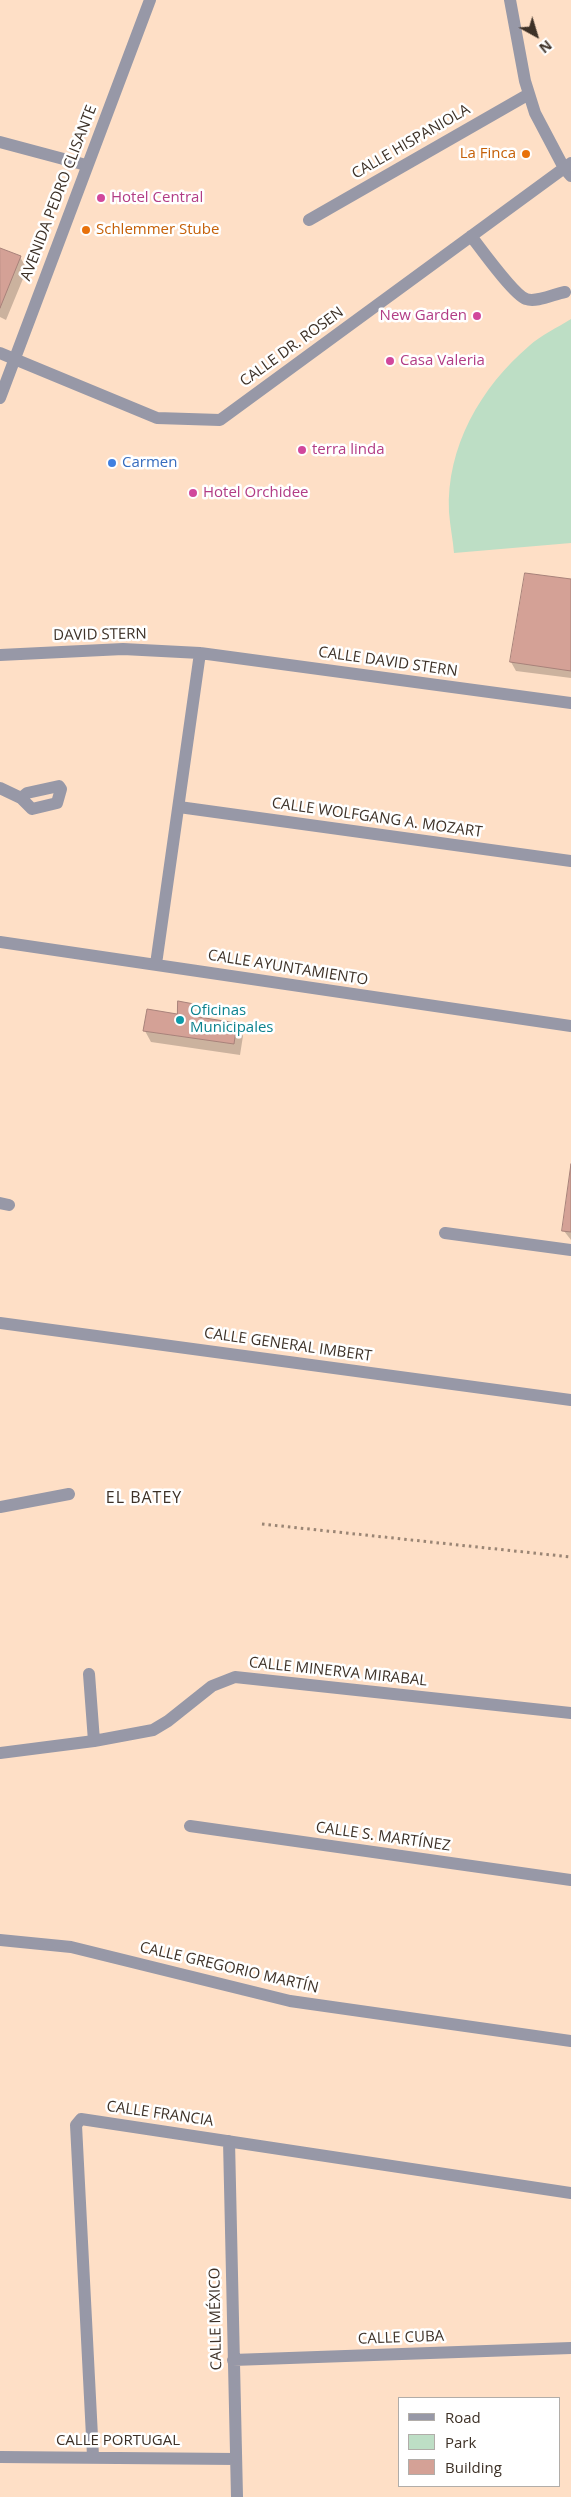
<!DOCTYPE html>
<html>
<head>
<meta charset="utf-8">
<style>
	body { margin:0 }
	#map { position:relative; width:571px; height:2497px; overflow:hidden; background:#fedfc6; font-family:"Open Sans",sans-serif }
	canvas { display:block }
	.legend { position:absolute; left:398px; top:2397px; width:162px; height:90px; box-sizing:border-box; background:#fff; border:1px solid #b1ada9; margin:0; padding:6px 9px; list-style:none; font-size:15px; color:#3d3127 }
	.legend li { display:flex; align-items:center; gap:10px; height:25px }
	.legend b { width:25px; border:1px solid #b1ada9 }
	.north { position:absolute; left:511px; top:10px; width:50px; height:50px; -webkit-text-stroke:4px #fff; paint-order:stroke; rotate:141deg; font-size:14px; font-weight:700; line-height:20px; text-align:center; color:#3d3127 }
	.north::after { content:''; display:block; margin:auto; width:18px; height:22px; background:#3d3127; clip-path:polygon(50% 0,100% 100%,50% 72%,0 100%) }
</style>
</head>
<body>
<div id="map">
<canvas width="571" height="2497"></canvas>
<ul class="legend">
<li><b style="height:6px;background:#9798a7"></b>Road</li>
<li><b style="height:14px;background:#bddec5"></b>Park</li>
<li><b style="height:14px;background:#d4a196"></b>Building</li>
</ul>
<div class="north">N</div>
</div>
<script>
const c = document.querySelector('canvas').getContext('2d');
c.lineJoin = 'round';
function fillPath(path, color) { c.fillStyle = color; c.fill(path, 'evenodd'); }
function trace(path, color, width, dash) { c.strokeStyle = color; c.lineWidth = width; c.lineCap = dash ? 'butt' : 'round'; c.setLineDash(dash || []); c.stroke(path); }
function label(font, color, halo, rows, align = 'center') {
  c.font = font + ' "Open Sans",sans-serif'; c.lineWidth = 5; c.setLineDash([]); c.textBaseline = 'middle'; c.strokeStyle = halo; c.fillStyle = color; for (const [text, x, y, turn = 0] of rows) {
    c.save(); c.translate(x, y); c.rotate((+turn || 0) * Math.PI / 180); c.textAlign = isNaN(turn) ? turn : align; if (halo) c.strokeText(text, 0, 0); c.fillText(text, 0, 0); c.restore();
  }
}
const green = new Path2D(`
	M571,319V543L454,553C453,540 450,526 449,512C446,447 481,387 529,346C541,335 557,328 571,319Z`);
const shadow = new Path2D(`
	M0,249L20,257L27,269L6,320L0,317Z
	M571,580V678L516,671L511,662Z
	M193,1005L199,1019L236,1024L243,1036L240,1055L151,1042L145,1031L178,1015Z
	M571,1174V1240L564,1231Z`);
const building = new Path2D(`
	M0,248L21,256L0,308Z
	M525,573L571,579V671L510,662Z
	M178,1001L194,1004L192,1016L237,1023L234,1044L143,1031L147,1009L177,1014Z
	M571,1164V1232L562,1231Z`);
const path = new Path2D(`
	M262,1524L571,1557`);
const minor = new Path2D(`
	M510,0L525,81L535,113L564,168L571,176
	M0,142L86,165
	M309,220L529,94
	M471,236C481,249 514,295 526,299C536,303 554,294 565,292
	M0,353L157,418L220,420L571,163
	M0,398L150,0
	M0,655L123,649L200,653L571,703
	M0,788L21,798L32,809L57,803L61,789L59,786L27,793L21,798
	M179,807L571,861
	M0,942L571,1026
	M156,964L200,653
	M0,1203L9,1205
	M445,1233L571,1250
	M0,1323L571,1400
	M0,1507L69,1494
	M89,1674L94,1741
	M0,1753L94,1741L153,1730L168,1721L212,1686L235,1677L571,1713
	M190,1826L571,1880
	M0,1940L71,1947L290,2001L571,2041
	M229,2141L237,2497
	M233,2360L571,2348
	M93,2456L76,2125L81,2119L571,2193
	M0,2457L236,2459`);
const markers = [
	[526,154,5,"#e8710a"],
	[101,198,5,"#d1479c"],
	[86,230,5,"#e8710a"],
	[477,316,5,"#d1479c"],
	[390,361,5,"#d1479c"],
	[302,450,5,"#d1479c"],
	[112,463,5,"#3f7fe0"],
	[193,493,5,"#d1479c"],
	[180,1020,5,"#0f9aa8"]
];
const streetNames = [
	["CALLE HISPANIOLA",411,142,-30],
	["AVENIDA PEDRO CLISANTE",59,193,-69],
	["CALLE DR. ROSEN",292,347,-36],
	["DAVID STERN",100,635,-1],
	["CALLE DAVID STERN",388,662,8],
	["CALLE WOLFGANG A. MOZART",377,818,8],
	["CALLE AYUNTAMIENTO",288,968,9],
	["CALLE GENERAL IMBERT",288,1345,8],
	["CALLE MINERVA MIRABAL",338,1672,6],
	["CALLE S. MARTÍNEZ",383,1837,8],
	["CALLE GREGORIO MARTÍN",229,1968,13],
	["CALLE FRANCIA",160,2114,8],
	["CALLE MÉXICO",216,2319,-91],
	["CALLE CUBA",401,2338,-2],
	["CALLE PORTUGAL",118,2441]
];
const foodNames = [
	["La Finca",516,154],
	["Schlemmer Stube",96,230,"left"]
];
const hotelNames = [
	["Hotel Central",111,198],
	["New Garden",467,316,"right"],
	["Casa Valeria",400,361],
	["terra linda",312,450],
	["Hotel Orchidee",203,493]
];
const shopNames = [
	["Carmen",122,463]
];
const cultureNames = [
	["Oficinas",190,1011],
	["Municipales",190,1028]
];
const neighbourhoodNames = [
	["EL BATEY",144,1498]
];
fillPath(green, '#bddec5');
fillPath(shadow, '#0003');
fillPath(building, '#d4a196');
trace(building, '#a8827a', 1);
trace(path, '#9a8574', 3, [2.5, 4]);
trace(minor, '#9798a7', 12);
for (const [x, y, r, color] of markers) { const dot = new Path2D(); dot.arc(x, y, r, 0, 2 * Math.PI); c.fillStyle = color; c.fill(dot); trace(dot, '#fff', 2); }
label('15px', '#3d3127', '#fff', streetNames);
label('15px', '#c56008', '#fff', foodNames, 'right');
label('15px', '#b23c85', '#fff', hotelNames, 'left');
label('15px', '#366cbe', '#fff', shopNames, 'left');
label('15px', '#0d838f', '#fff', cultureNames, 'left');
c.letterSpacing = '1px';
label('16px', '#3d3127', '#fff', neighbourhoodNames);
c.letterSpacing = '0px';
</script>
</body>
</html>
